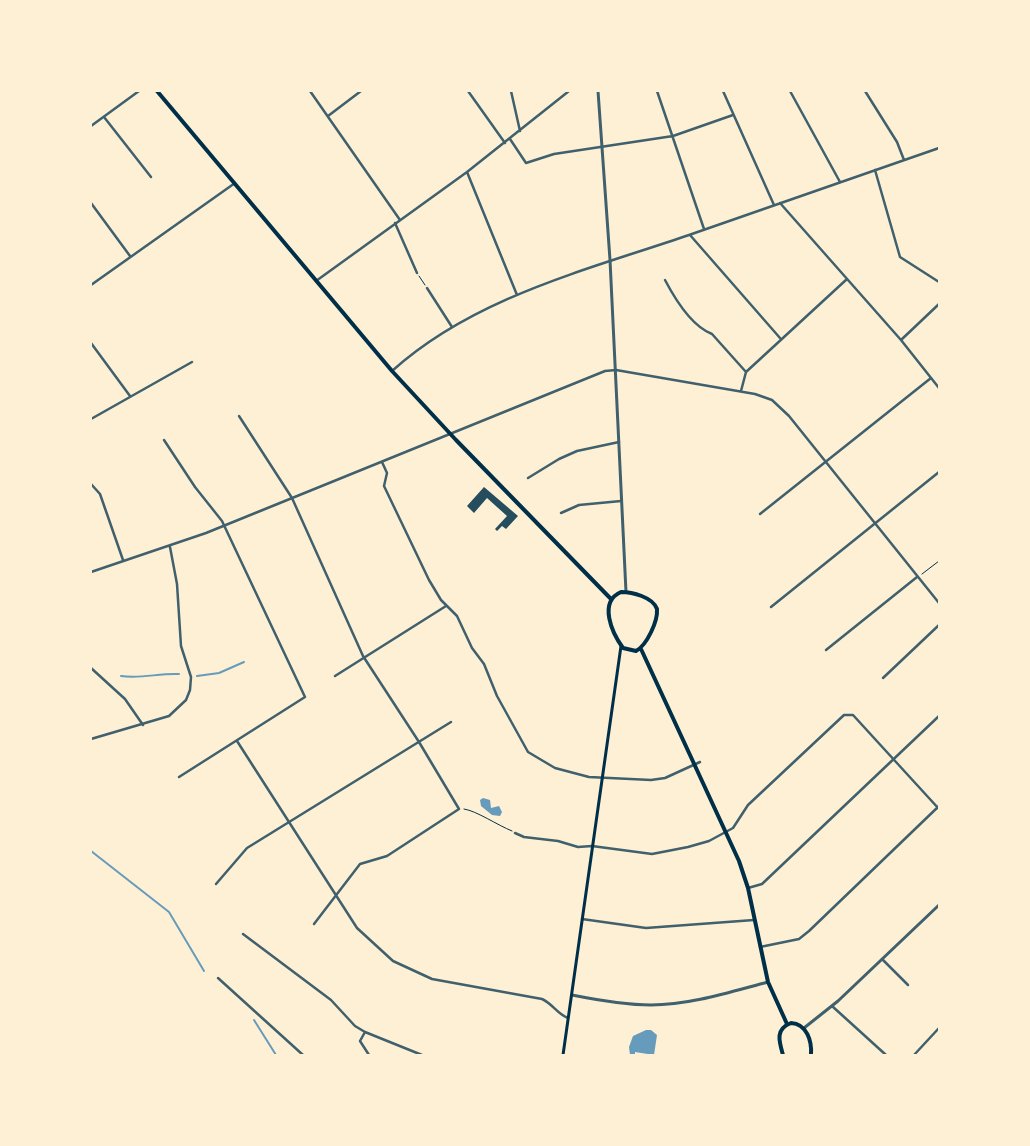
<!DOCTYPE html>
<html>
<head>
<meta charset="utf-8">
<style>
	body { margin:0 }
	#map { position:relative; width:1030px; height:1146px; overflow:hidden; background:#fdf0d5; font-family:"Work Sans",sans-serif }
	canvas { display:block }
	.frame { position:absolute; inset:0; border:92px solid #fdf0d5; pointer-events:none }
</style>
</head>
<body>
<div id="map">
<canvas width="1030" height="1146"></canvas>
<div class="frame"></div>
</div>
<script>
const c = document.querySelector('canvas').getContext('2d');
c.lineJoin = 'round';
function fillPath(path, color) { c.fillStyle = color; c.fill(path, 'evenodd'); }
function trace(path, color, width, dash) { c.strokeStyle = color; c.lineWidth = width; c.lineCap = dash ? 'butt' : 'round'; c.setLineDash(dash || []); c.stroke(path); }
const water = new Path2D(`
	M483,798L490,800L491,808L499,806L502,812L500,816L492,815L481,806L480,800Z
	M646,1030H651L657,1035L654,1055L635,1052V1055H630L629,1047L633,1036Z`);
const stream = new Path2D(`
	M121,676C141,679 159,673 179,674
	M197,676L219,673L244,662
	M91,851L169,912L204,971
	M254,1020L276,1055`);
const building = new Path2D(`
	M484,487L518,516L506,529L502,526L497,531L495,529L507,516L487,498L474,513L467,506Z`);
const path = new Path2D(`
	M419,276L425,285
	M922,574L939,561
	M464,809C477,811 497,825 512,831`);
const minor = new Path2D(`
	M310,91L400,220
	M468,91L505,143
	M511,91L520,131
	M657,91L704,229
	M723,91L774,205
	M790,91L840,182
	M865,91L897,142L904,160
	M328,116L361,91
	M104,117L151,177
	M91,126L139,91
	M510,139L526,163L554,154L673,136L733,115
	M875,170L900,257L939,282
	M467,172L517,295
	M91,203L130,256
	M780,203L901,340L939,388
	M395,223L417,273
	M690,235L780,338
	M665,280C675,299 691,326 712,334L746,372
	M316,281L467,172L569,91
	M91,285L235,183
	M427,288L452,327
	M901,340L939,304
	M91,343L130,396
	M392,371C474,297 587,270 689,235C772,206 856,177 939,148
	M741,391L746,372L847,279
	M239,416L292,498L363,656L419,742L459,809L387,856L360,864L314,924
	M91,419L192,362
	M164,440L195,487L222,521L305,697L179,777
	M382,462L387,473L384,486L429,580L441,600L457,616L472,648L484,664L497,696L528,752L555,768L589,777L651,780L665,778L700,762
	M528,478L559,459L577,451L619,442
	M91,484L100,494L123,560
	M561,513L579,505L621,501
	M760,514L931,378
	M91,572L206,533L605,371L616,370L755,394L772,400L789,416L939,603
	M771,607L939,472
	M826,650L917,577
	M91,668L125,699L143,725
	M335,676L446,606
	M883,678L939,625
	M91,739L169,716L186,700L190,690L191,677L181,646L177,584L170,547
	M237,741L357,928L393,961L432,979L542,999C553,1004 557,1014 568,1018
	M515,833L524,837L558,841L578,847L592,846L652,854L688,847L709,841L733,828L748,805L844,715H853L939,809
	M216,884L247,848L451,722
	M748,888L762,884L939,716
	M582,919L646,928L754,920
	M243,934L331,1000L355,1026L365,1032L422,1055
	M760,947L799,939L809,931L939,806
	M882,959L908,985
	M218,978L303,1055
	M832,1006L886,1055
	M365,1032L360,1041L369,1055
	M914,1055L939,1028`);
const tertiary = new Path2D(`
	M598,91L610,260L626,592
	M572,995C597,1000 625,1005 651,1005C690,1005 730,992 768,982
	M804,1028L838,1001L939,905`);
const secondary = new Path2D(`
	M563,1055L621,646`);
const primary = new Path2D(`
	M157,91L392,371L456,440L611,599
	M621,592C632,592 653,597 657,609C658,621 647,645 636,651L623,648C612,633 598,602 621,592Z
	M641,649L739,861L748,888L768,982L787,1024
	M783,1055C779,1041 775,1029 791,1023C807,1024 812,1041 811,1055`);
fillPath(water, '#669bbc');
trace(stream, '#669bbc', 2);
fillPath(building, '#264d5e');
trace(path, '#003049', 1);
trace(minor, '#3f606c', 2.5);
trace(tertiary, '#3f606c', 3);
trace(secondary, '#003049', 3);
trace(primary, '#003049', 4);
</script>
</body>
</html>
